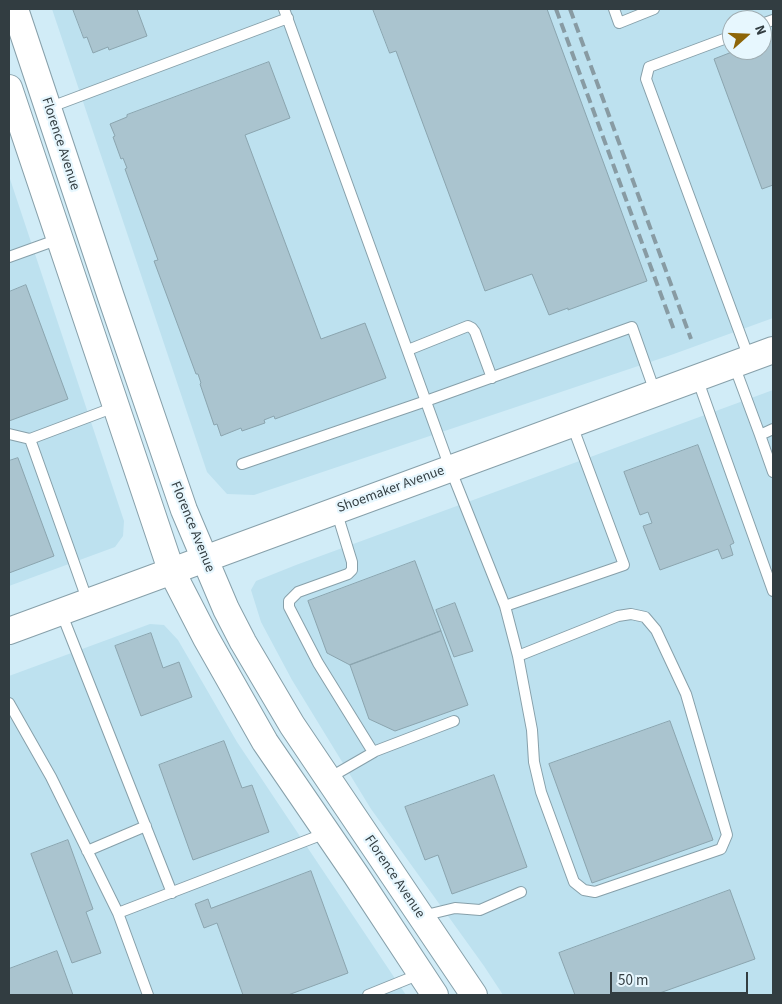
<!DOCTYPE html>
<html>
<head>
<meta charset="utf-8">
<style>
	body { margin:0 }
	#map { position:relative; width:782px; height:1004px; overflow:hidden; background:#d1ecf7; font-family:"Source Sans 3",sans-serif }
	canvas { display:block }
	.frame { position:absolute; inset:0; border:10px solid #323d41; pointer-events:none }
	.north { position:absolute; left:722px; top:10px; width:50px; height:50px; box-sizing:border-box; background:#e7f7fe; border:1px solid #9fadb2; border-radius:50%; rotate:70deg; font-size:14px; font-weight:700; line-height:20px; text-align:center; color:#323d41 }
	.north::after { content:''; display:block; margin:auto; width:18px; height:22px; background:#8d6508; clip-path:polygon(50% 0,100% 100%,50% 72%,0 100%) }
	.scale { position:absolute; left:610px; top:972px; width:138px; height:22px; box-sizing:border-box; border:2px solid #323d41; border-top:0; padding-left:6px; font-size:15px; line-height:18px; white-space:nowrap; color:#323d41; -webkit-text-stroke:4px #e7f7fe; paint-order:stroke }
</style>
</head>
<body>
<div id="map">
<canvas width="782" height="1004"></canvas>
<div class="frame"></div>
<div class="north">N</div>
<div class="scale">50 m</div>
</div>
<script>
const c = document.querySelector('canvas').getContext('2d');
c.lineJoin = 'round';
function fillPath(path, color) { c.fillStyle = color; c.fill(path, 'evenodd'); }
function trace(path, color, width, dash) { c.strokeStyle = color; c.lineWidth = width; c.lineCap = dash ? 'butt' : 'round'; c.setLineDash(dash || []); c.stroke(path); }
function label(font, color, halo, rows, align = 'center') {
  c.font = font + ' "Source Sans 3",sans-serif'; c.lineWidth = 4.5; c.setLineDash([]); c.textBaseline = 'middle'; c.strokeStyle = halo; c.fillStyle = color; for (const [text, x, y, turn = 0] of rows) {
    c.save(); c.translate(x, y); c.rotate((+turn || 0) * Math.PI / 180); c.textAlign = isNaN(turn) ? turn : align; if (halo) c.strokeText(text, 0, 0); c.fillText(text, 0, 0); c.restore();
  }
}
const built = new Path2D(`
	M52,9H773V318L671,355L254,495L227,494L207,472ZM732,20H762V50H732Z
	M9,176L124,521L123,536L115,547L9,586Z
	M773,390V995H503L484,966L371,809L292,680L261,622L251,590L256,581L296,565Z
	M150,624L164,625L178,640L237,742L406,995H9V676Z`);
const building = new Path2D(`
	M73,9H137L147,36L109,50L108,47L93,53L87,37L84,38Z
	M373,9H547L647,281L568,310V308L549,315L532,274L485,291L396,51L390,53Z
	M773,36V185L762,189L714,59L737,50H762V41Z
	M269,62L290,118L245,135L321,339L365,323L386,378L275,419L274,416L264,420L265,423L242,431L241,428L221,436L217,424L214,425L200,384L201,383L198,374H196L154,261L158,260L125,169L127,168L123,158L121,159L113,137L115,136L110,124L127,117V115Z
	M26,285L68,399L9,421V292Z
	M698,445L734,543L730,545L733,555L722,559L718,549L660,570L643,526L652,523L648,512L640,515L624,472Z
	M18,458L54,556L9,573V461Z
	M415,561L441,631L350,665L327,653L308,601Z
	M455,603L473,651L454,657L436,610Z
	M441,631L468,705L395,731L369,719L350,665Z
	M151,633L163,668L179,662L192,697L141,716L115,646Z
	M670,721L713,840L592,883L549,764Z
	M224,741L242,788L252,785L269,832L193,860L159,765Z
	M494,775L527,867L452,894L438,855L425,860L405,807Z
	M68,840L93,909L86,912L101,953L72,963L31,854Z
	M311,871L348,973L288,995H243L217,923L204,928L195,904L208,899L211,908Z
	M730,890L755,959L654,995H575L559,953Z
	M57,951L73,995H9V969Z`);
const service = new Path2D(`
	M284,9L450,468L505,606L624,565L572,425
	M614,9L619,23L654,9
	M762,24L773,20
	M732,36L649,67L646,79L749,358
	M48,108L288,18
	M9,257L59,239
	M408,350L468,326L472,328L475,332L492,378
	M734,365L760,435L773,429
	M697,378L773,591
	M9,434L30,439
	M760,435L773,472
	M242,464L426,401L632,327L655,392
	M336,510L352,562V570L348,574L298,592L289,601V607L318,663L373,752L454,721
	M88,602L30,439L115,407
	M505,606L518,656L532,730L534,762L541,792L574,882L584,890L595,892L721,849L727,835L686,694L656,630L645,617L631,614L618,616L518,656
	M61,612L172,893
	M9,703L51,777L118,913L148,995
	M329,778L374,752
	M87,851L146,826
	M118,913L326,833
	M422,916L455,908L480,910L521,892
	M368,995L420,974`);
const secondary = new Path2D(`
	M15,9L111,297L184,510L226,609L243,642L292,725L474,995
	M9,88L171,570L206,638L265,742L356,875L435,995
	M9,631L773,350`);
const rail = new Path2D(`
	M556,9L674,330
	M570,9L691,339`);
const streetNames = [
	["Florence Avenue",60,144,72],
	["Shoemaker Avenue",391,490,-20],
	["Florence Avenue",192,527,68],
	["Florence Avenue",394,877,56]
];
fillPath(built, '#bde1ef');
fillPath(building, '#aac4cf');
trace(building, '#8ba5af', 1);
trace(service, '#87a0aa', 12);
trace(secondary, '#87a0aa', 28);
trace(service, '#fff', 10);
trace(secondary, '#fff', 26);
trace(rail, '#889ba3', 4, [10, 5]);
label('14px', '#323d41', '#e7f7fe', streetNames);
</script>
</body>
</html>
